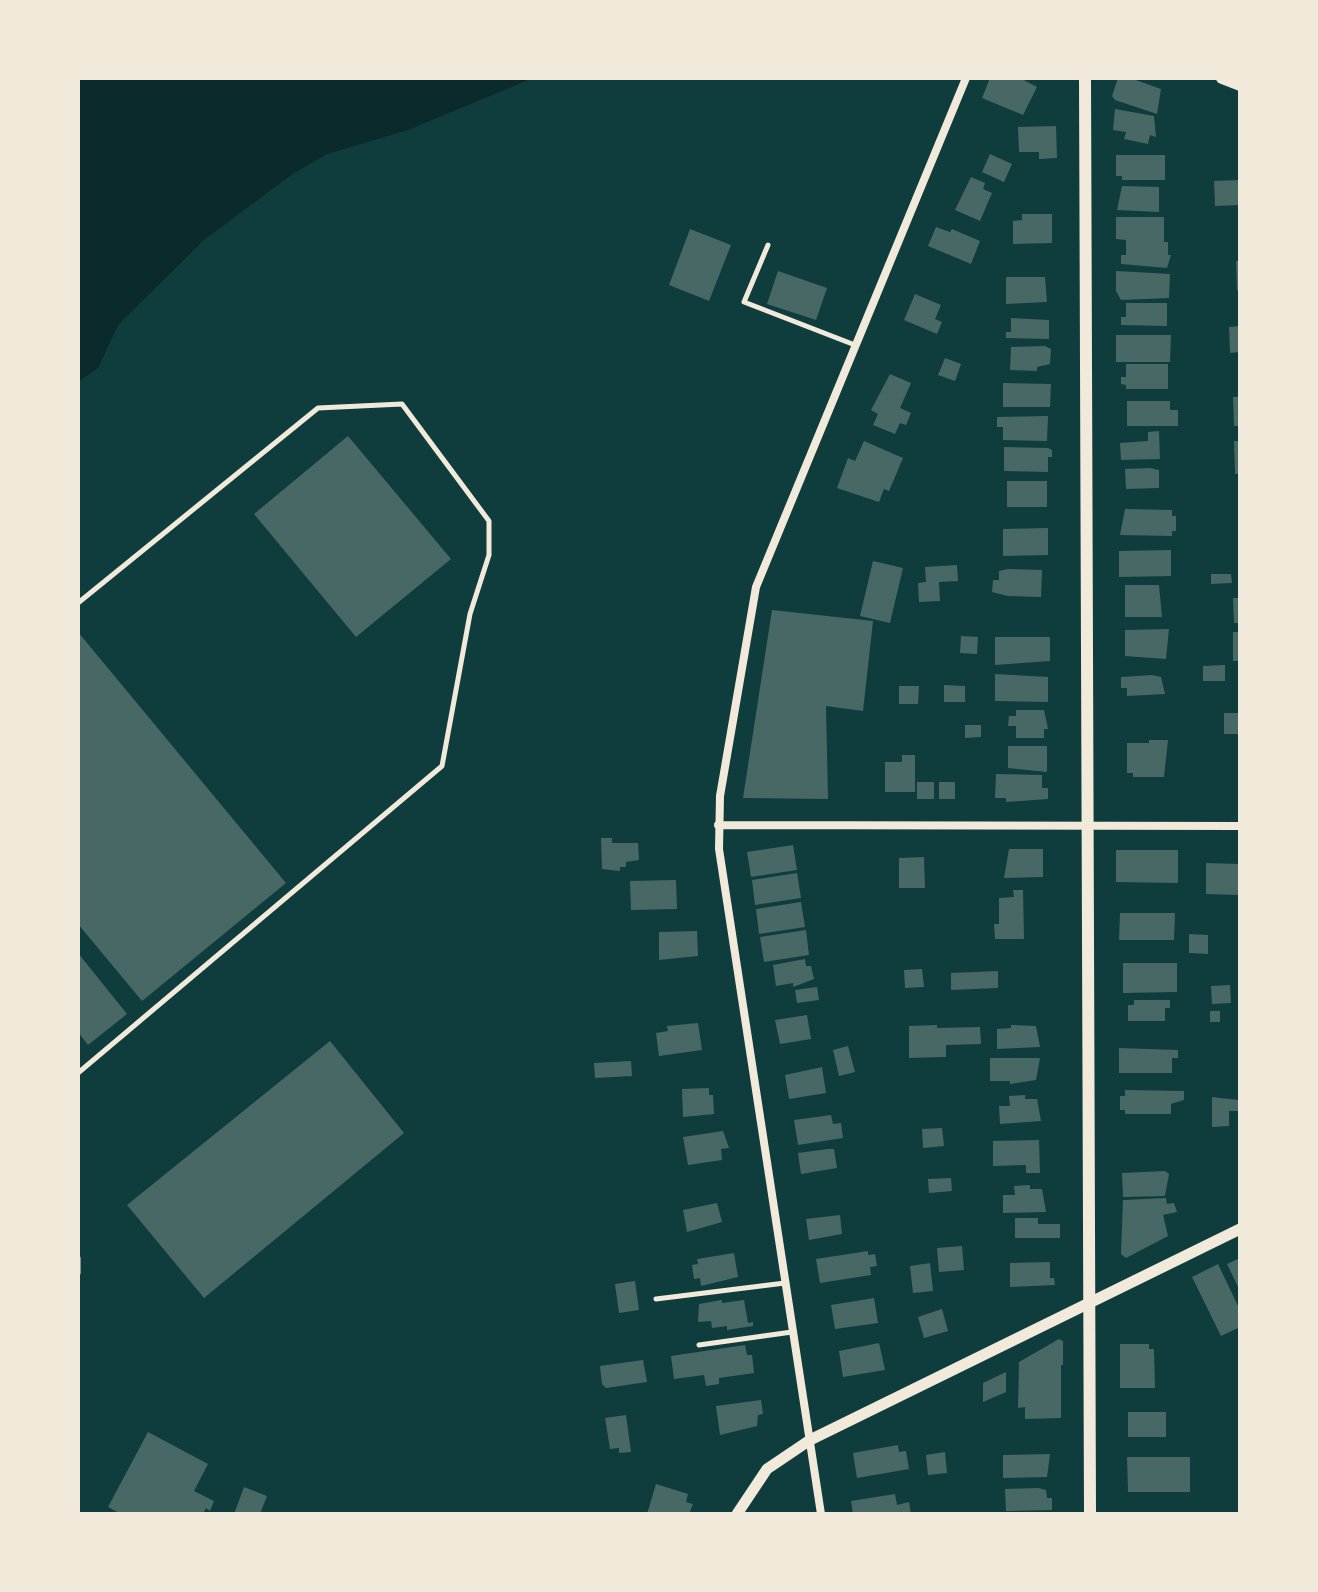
<!DOCTYPE html>
<html>
<head>
<meta charset="utf-8">
<style>
	body { margin:0 }
	#map { position:relative; width:1318px; height:1592px; overflow:hidden; background:#0f3d3e; font-family:Manrope,sans-serif }
	canvas { display:block }
	.frame { position:absolute; inset:0; border:80px solid #f1e9da; pointer-events:none }
</style>
</head>
<body>
<div id="map">
<canvas width="1318" height="1592"></canvas>
<div class="frame"></div>
</div>
<script>
const c = document.querySelector('canvas').getContext('2d');
c.lineJoin = 'round';
function fillPath(path, color) { c.fillStyle = color; c.fill(path, 'evenodd'); }
function trace(path, color, width, dash) { c.strokeStyle = color; c.lineWidth = width; c.lineCap = dash ? 'butt' : 'round'; c.setLineDash(dash || []); c.stroke(path); }
const water = new Path2D(`
	M78,78H533L408,130L327,154L291,175L204,240L118,325L98,368L78,382Z`);
const building = new Path2D(`
	M990,78H1020L1037,87L1023,115L982,98Z
	M1118,78H1130L1161,89L1157,114L1115,100L1112,96Z
	M1115,109L1154,116L1156,137L1150,135L1148,144L1124,139L1126,132L1113,130Z
	M1056,126L1057,158L1039,159V152H1019L1018,127Z
	M990,154L1012,164L1004,182L982,172Z
	M1116,155H1165V180H1122V176H1116Z
	M971,177L985,183L983,189L992,193L980,221L955,210Z
	M1240,180V205L1215,206L1214,181Z
	M1122,186L1159,187V212L1117,210Z
	M1022,214H1052V243L1013,244V221L1022,220Z
	M1116,217H1164V242H1168V255H1171L1167,268L1121,264V255H1126V240L1116,239Z
	M936,227L950,232L952,229L980,241L971,264L928,246Z
	M690,229L731,245L709,301L669,285Z
	M1236,261H1240V290H1237Z
	M778,271L827,288L816,320L767,304Z
	M1116,271L1170,274L1169,298L1121,300L1116,291Z
	M1006,277H1045L1047,302L1006,304Z
	M915,294L941,305L935,319L942,322L937,334L904,320Z
	M1126,303H1167V326L1121,325V317H1126Z
	M1011,318L1049,320V339L1006,338V332H1011Z
	M1240,326V352L1230,353L1229,327Z
	M1116,335H1171L1170,362H1116Z
	M1045,346L1051,349L1050,364L1037,367V371L1010,370L1011,347Z
	M945,358L961,364L955,381L938,375Z
	M1126,364H1168V389H1126V385L1121,384V377H1126Z
	M890,374L911,383L900,408L911,413L906,425L900,423L895,434L873,425L878,414L871,410Z
	M1003,383L1051,384L1050,407H1003Z
	M1233,397H1240V426H1234Z
	M1127,401H1170V410H1178V426H1127Z
	M1048,416L1047,441L1003,440V427H997V417Z
	M1159,431L1160,459L1121,460L1120,443L1148,441V432Z
	M348,436L451,559L356,637L254,514Z
	M864,441L903,458L889,491L884,489L879,502L837,488L848,458L855,461Z
	M1234,441H1240V474H1235Z
	M1004,447L1048,448L1052,450V457H1048V472L1004,471Z
	M1150,468L1159,470V488L1126,489L1125,469Z
	M1007,481H1047V507H1007Z
	M1125,509L1172,510V516H1176V531H1172V536L1120,535Z
	M1048,528V555L1003,556V529Z
	M1171,550V576L1119,577V551Z
	M873,561L903,568L890,623L860,616Z
	M957,565L958,581L939,582L940,601L919,602L918,583L926,582L925,567Z
	M1008,569L1042,570L1041,597L1008,596L992,592L993,580H999V571Z
	M1211,574H1231L1232,583L1211,584Z
	M1125,585H1159L1162,617H1125Z
	M1233,598H1240V623H1234Z
	M772,610L873,621L863,711L826,706L828,799L743,798Z
	M1169,629L1166,659L1125,656V630Z
	M78,632L286,883L142,1001L78,924Z
	M1233,632H1240V661H1233Z
	M961,636L978,637L977,654L960,653Z
	M995,637H1050V661L995,665Z
	M1225,665V681H1203V666Z
	M995,674L1048,677V702L995,701Z
	M1152,675L1161,677L1165,694L1127,696V688H1121V677Z
	M944,685L965,686V702H944Z
	M899,686H919L918,704H899Z
	M1016,710H1044L1048,729H1044V738H1016V726H1008L1009,716H1016Z
	M1224,713H1240V734H1224Z
	M965,725H981V737L965,738Z
	M1149,740H1168L1164,777H1133V773H1127V743H1149Z
	M1008,746H1047V772L1008,768Z
	M902,755H915V792H885V762H902Z
	M996,774L1042,775V788H1048V799L1006,802V798H995Z
	M917,782H934V799H917Z
	M939,782H955V799H939Z
	M601,838H612V843H638L639,860L626,862V867H620V871L602,869Z
	M793,845L797,870L751,877L747,852Z
	M1009,849H1043V877L1004,878Z
	M1116,850H1178V883L1116,882Z
	M924,857L925,888H899V858Z
	M1206,863L1240,864V895L1206,894Z
	M797,873L801,898L755,905L752,880Z
	M676,880L677,909L631,910L630,881Z
	M1013,890H1023L1024,939H995L994,924H999V898L1014,897Z
	M801,902L805,927L759,934L756,909Z
	M1120,913H1175L1174,940H1119Z
	M806,930L809,955L764,962L760,937Z
	M697,931L698,956L659,960V932Z
	M1189,934L1208,935V954L1189,953Z
	M78,953L127,1014L88,1045L78,1032Z
	M805,959L806,966H811L814,979L793,987V983L776,986L773,965Z
	M1123,963H1177V992L1123,993Z
	M922,969L924,987L905,988L904,970Z
	M998,971V988L951,990V973Z
	M1230,985L1231,1003L1212,1004L1211,986Z
	M817,987L819,1000L797,1003L795,990Z
	M1134,1000H1170V1008H1165V1021H1128V1005H1134Z
	M1210,1011H1220V1022H1210Z
	M807,1015L811,1039L780,1044L775,1020Z
	M698,1023L702,1050L659,1056L656,1033L668,1031L667,1026Z
	M937,1025V1028L980,1027L981,1044L946,1045V1057L909,1058V1026Z
	M1011,1025L1036,1026L1040,1047L997,1049V1029L1011,1028Z
	M330,1041L404,1133L204,1298L127,1205Z
	M848,1046L855,1072L839,1076L833,1050Z
	M1119,1048L1178,1050V1058H1172V1073H1119Z
	M990,1058H1040L1036,1080L1010,1084V1081H990Z
	M631,1061L632,1076L595,1078L594,1063Z
	M822,1067L826,1093L789,1099L785,1075Z
	M709,1088V1095H713L714,1114L683,1117L682,1089Z
	M1125,1090L1184,1091V1100L1171,1104V1114H1125V1110H1120V1096H1125Z
	M1025,1095V1099H1037L1041,1121L1000,1124L999,1106H1010L1009,1096Z
	M1212,1097L1238,1100V1111H1229V1126L1212,1127Z
	M831,1115L833,1124L841,1123L843,1138L798,1145L794,1120Z
	M942,1128L944,1146L923,1148L922,1129Z
	M723,1131L729,1148L721,1149L722,1160L688,1165L683,1137Z
	M1039,1140L1040,1173H1026V1165L993,1166V1141Z
	M828,1149H834L837,1168L801,1174L798,1153Z
	M1165,1171L1169,1174L1165,1196L1123,1197L1122,1173Z
	M951,1178L952,1191L929,1193L928,1179Z
	M1030,1185V1189H1042L1046,1212L1003,1213V1195H1015L1014,1186Z
	M1166,1198L1167,1204L1174,1203L1177,1212L1163,1215L1168,1236L1126,1258L1121,1254L1123,1200Z
	M717,1203L722,1222L687,1232L683,1210Z
	M840,1215L842,1234L809,1240L806,1219Z
	M1015,1218H1038V1224H1060V1238H1015Z
	M962,1246L964,1270L939,1272L937,1248Z
	M868,1251V1255L875,1254L877,1266L870,1267L871,1275L820,1283L816,1259Z
	M734,1253L738,1277L701,1286L700,1278L694,1279L692,1265L698,1264L697,1259Z
	M1240,1258V1291L1227,1264Z
	M1050,1262V1278H1054L1055,1285L1010,1287V1263Z
	M930,1263L933,1291L913,1293L910,1266Z
	M1218,1264L1240,1310V1327L1221,1336L1192,1277Z
	M635,1281L639,1310L619,1313L615,1284Z
	M874,1298L878,1323L835,1329L831,1305Z
	M722,1300V1303L744,1300L748,1323L753,1322V1326L727,1330V1326L712,1328L711,1321L698,1322L699,1304Z
	M942,1309L948,1331L924,1338L918,1317Z
	M1059,1339L1063,1341V1365H1061V1418L1025,1419V1407L1018,1408L1019,1362Z
	M879,1343L885,1370L843,1377L839,1351Z
	M1120,1344H1149V1349H1154L1155,1388H1120Z
	M745,1345L747,1355H752L754,1373L719,1378V1384L706,1386L704,1375L674,1379L671,1356Z
	M643,1360L647,1382L606,1388L602,1384L600,1366Z
	M1006,1372V1392L983,1402V1383Z
	M761,1400L763,1414L758,1415L757,1426L720,1435L716,1406Z
	M1128,1412H1166V1437H1128Z
	M626,1415L631,1452L619,1453V1448L610,1449L605,1418Z
	M148,1432L208,1464L194,1491L214,1501L210,1511L206,1508L203,1514H121L108,1507Z
	M898,1445L899,1452L906,1451L909,1469L857,1478L853,1453Z
	M945,1452L947,1473L928,1475L926,1455Z
	M1050,1454L1047,1477L1003,1478V1455Z
	M1127,1457H1190V1492H1128Z
	M656,1484L688,1494L686,1502L693,1504L689,1514H647Z
	M244,1487L267,1496L260,1514H234Z
	M1038,1488L1046,1490L1047,1498H1052V1510L1006,1511L1005,1489Z
	M895,1494L897,1505L909,1502L911,1514H853L851,1501Z`);
const service = new Path2D(`
	M768,245L744,302L855,345
	M78,603L318,408L402,404L489,521V555L470,614L442,766L78,1073
	M78,1258V1273
	M656,1299L785,1283
	M699,1345L792,1332`);
const minor = new Path2D(`
	M718,825L1240,826
	M821,1514L719,849L720,796L756,587L966,78`);
const tertiary = new Path2D(`
	M737,1514L767,1469L810,1440L1240,1229`);
const secondary = new Path2D(`
	M1085,78L1090,1514
	M1222,78L1240,85`);
fillPath(water, '#0a2a2b');
fillPath(building, '#486865');
trace(service, '#f1e9da', 5);
trace(minor, '#f1e9da', 8);
trace(tertiary, '#f1e9da', 11);
trace(secondary, '#f1e9da', 12);
</script>
</body>
</html>
